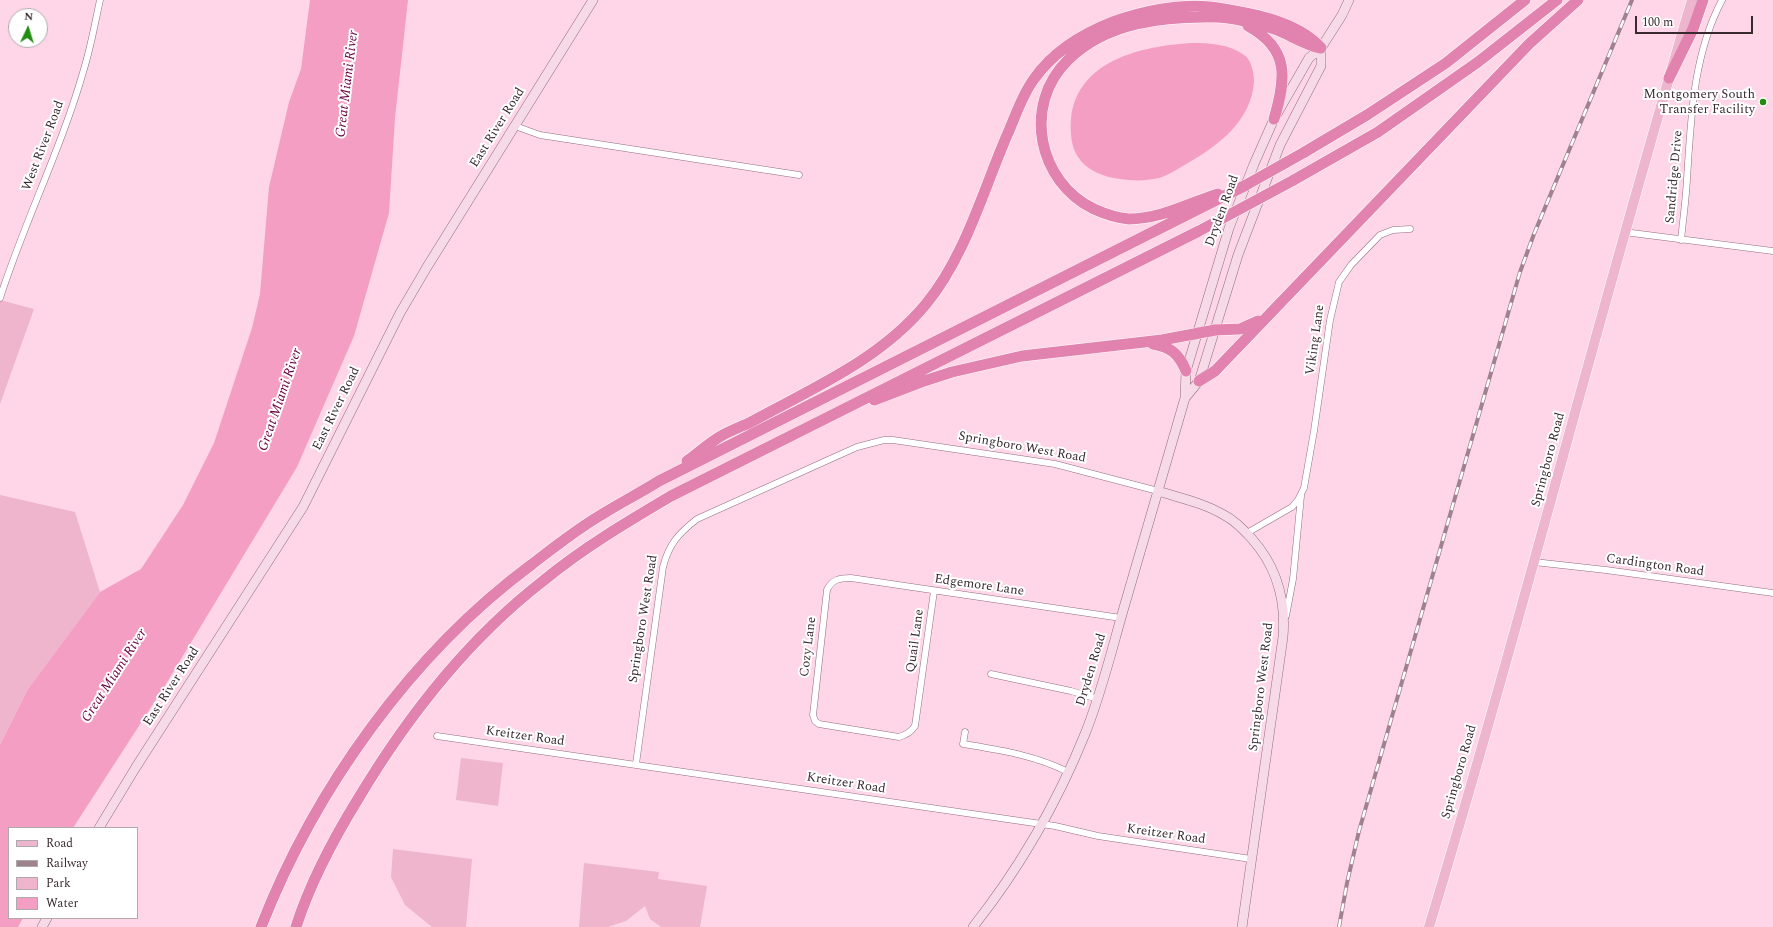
<!DOCTYPE html>
<html>
<head>
<meta charset="utf-8">
<style>
	body { margin:0 }
	#map { position:relative; width:1773px; height:927px; overflow:hidden; background:#fed6e7; font-family:Spectral,serif }
	canvas { display:block }
	.legend { position:absolute; left:8px; top:827px; width:130px; height:92px; box-sizing:border-box; background:#fff; border:1px solid #afa9ac; margin:0; padding:5px 7px; list-style:none; font-size:12px; color:#38292f }
	.legend li { display:flex; align-items:center; gap:8px; height:20px }
	.legend b { width:20px; border:1px solid #afa9ac }
	.north { position:absolute; left:8px; top:8px; width:40px; height:40px; box-sizing:border-box; background:#fff; border:1px solid #afa9ac; border-radius:50%; rotate:4deg; font-size:11px; font-weight:700; line-height:16px; text-align:center; color:#38292f }
	.north::after { content:''; display:block; margin:auto; width:14px; height:18px; background:#218d10; clip-path:polygon(50% 0,100% 100%,50% 72%,0 100%) }
	.scale { position:absolute; left:1635px; top:16px; width:118px; height:18px; box-sizing:border-box; border:2px solid #38292f; border-top:0; padding-left:5px; font-size:12px; line-height:14px; white-space:nowrap; color:#38292f; -webkit-text-stroke:3px #fff; paint-order:stroke }
</style>
</head>
<body>
<div id="map">
<canvas width="1773" height="927"></canvas>
<ul class="legend">
<li><b style="height:5px;background:#eeb5cf"></b>Road</li>
<li><b style="height:5px;background:#9e828e"></b>Railway</li>
<li><b style="height:11px;background:#eeb5cd"></b>Park</li>
<li><b style="height:11px;background:#f49ec4"></b>Water</li>
</ul>
<div class="north">N</div>
<div class="scale">100 m</div>
</div>
<script>
const c = document.querySelector('canvas').getContext('2d');
c.lineJoin = 'round';
function fillPath(path, color) { c.fillStyle = color; c.fill(path, 'evenodd'); }
function trace(path, color, width, dash) { c.strokeStyle = color; c.lineWidth = width; c.lineCap = dash ? 'butt' : 'round'; c.setLineDash(dash || []); c.stroke(path); }
function label(font, color, halo, rows, align = 'center') {
  c.font = font + ' Spectral,serif'; c.lineWidth = 4; c.setLineDash([]); c.textBaseline = 'middle'; c.strokeStyle = halo; c.fillStyle = color; for (const [text, x, y, turn = 0] of rows) {
    c.save(); c.translate(x, y); c.rotate((+turn || 0) * Math.PI / 180); c.textAlign = isNaN(turn) ? turn : align; if (halo) c.strokeText(text, 0, 0); c.fillText(text, 0, 0); c.restore();
  }
}
const green = new Path2D(`
	M0,300L34,309L0,404Z
	M0,495L75,512L100,592L28,689L0,745Z
	M461,758L503,763L498,806L456,800Z
	M393,849L472,859L466,927H432L405,905L391,877Z
	M584,863L659,872L658,879L707,886L700,927H661L650,919L645,906L626,921L608,927H579Z`);
const water = new Path2D(`
	M310,0H408L395,118L389,213L354,336L297,467L166,684L73,828H9V918H23L18,927H0V745L28,689L100,592L141,569L183,505L214,443L252,328L260,294L269,187L289,102L301,69Z
	M1192,43C1210,43 1229,44 1244,55C1252,60 1254,74 1254,82C1251,121 1219,145 1188,163C1179,168 1169,175 1159,178C1146,181 1133,181 1120,179C1104,177 1087,171 1078,157C1071,147 1070,131 1071,119C1077,60 1142,46 1192,43Z`);
const street = new Path2D(`
	M515,126L540,135L799,175
	M1624,232L1773,251
	M1681,240C1683,220 1686,199 1687,179C1691,118 1693,55 1722,0
	M0,298C25,220 62,147 84,69C91,46 95,23 100,0
	M1247,533L1292,507L1298,500L1304,488L1314,431L1330,320L1339,282L1351,265L1380,235L1393,230L1410,229
	M1534,562L1606,570L1773,593
	M934,591L915,726C911,732 906,735 899,737L819,724L815,721L813,715L827,590C832,579 840,578 851,578L1121,618
	M1286,616L1293,579L1301,496
	M991,674L1071,691L1098,699
	M965,732L963,744C999,750 1035,755 1068,772
	M437,736L1055,826L1098,836L1251,859
	M636,764L663,567C669,544 678,534 697,519L857,447L884,440H893L1055,464L1158,491`);
const secondary = new Path2D(`
	M1185,398L1199,381L1238,255L1280,145L1321,66V48
	M1158,491C1180,498 1204,503 1224,515C1234,520 1244,530 1252,539C1277,567 1286,600 1283,637L1242,927
	M99,828L136,767L303,507L400,313L427,267L593,0
	M42,927L47,918
	M973,927C1019,869 1057,803 1085,734C1102,692 1112,648 1125,604C1145,535 1165,467 1185,398L1186,371L1229,228L1254,164L1274,119L1309,58L1321,48L1342,15L1349,0`);
const primary = new Path2D(`
	M1429,927C1522,620 1600,308 1692,0`);
const highway = new Path2D(`
	M1248,26C1290,49 1286,78 1274,119
	M1669,78L1693,29L1703,0
	M1303,153L1367,115L1446,63L1525,0
	M1292,181L1378,132L1478,62L1557,0
	M1218,194C1189,203 1161,219 1129,219C1117,218 1105,214 1094,209C1038,182 1022,105 1068,60C1106,22 1164,16 1215,17C1229,17 1263,24 1277,30C1292,36 1305,45 1321,48
	M1153,344C1171,347 1179,354 1186,371
	M1199,381L1215,371L1529,44L1578,0
	M874,400L921,382L952,372L1022,356L1162,340L1215,330L1240,329L1258,321
	M687,461C698,453 709,443 721,436C730,431 740,427 749,423C811,389 880,360 926,304C966,255 983,190 1008,133C1016,115 1022,95 1034,79C1053,52 1082,34 1113,22C1143,11 1179,4 1210,7C1246,12 1296,20 1321,48
	M261,927C315,789 411,654 531,565C553,548 577,529 601,515C620,503 640,493 659,481L1246,185
	M296,927C310,883 334,838 358,799C407,717 467,640 543,581C583,548 627,522 671,496L1199,231`);
const rail = new Path2D(`
	M1339,927L1347,883L1359,831L1520,272L1534,234L1632,0`);
const highwayBridge = new Path2D(`
	M1246,185L1303,153
	M1199,231L1292,181`);
const markers = [
	[1763,102,4,"#218d10"]
];
const poiNames = [
	["Montgomery South",1755,95],
	["Transfer Facility",1755,110]
];
const streetNames = [
	["East River Road",498,128,-58],
	["West River Road",44,146,-69],
	["Sandridge Drive",1675,177,-85],
	["Dryden Road",1223,211,-70],
	["Viking Lane",1316,340,-82],
	["East River Road",337,409,-64],
	["Springboro West Road",1022,448,10],
	["Springboro Road",1549,460,-75],
	["Cardington Road",1655,566,8],
	["Edgemore Lane",979,586,8],
	["Springboro West Road",644,619,-81],
	["Quail Lane",916,641,-82],
	["Cozy Lane",809,647,-83],
	["Dryden Road",1092,670,-73],
	["East River Road",172,687,-57],
	["Springboro West Road",1262,687,-83],
	["Kreitzer Road",525,737,8],
	["Springboro Road",1460,772,-74],
	["Kreitzer Road",846,784,9],
	["Kreitzer Road",1166,835,8]
];
const waterNames = [
	["Great Miami River",348,84,-83],
	["Great Miami River",281,400,-71],
	["Great Miami River",115,676,-57]
];
fillPath(green, '#eeb5cd');
fillPath(water, '#f49ec4');
trace(street, '#916e7d', 7);
trace(secondary, '#916e7d', 10);
trace(primary, '#fff', 11);
trace(highway, '#fff', 12);
trace(street, '#fff', 6);
trace(secondary, '#f6dae7', 9);
trace(primary, '#eeb5cf', 10);
trace(highway, '#e283af', 11);
trace(rail, '#9e828e', 4);
trace(rail, '#fff', 2.5, [8]);
trace(highwayBridge, '#fff', 12, []);
trace(highwayBridge, '#e283af', 11);
for (const [x, y, r, color] of markers) { const dot = new Path2D(); dot.arc(x, y, r, 0, 2 * Math.PI); c.fillStyle = color; c.fill(dot); trace(dot, '#fff', 1.5); }
label('13px', '#38292f', '#fff', poiNames, 'right');
label('13px', '#38292f', '#fff', streetNames);
label('italic 14px', '#690040', '#fff', waterNames);
</script>
</body>
</html>
